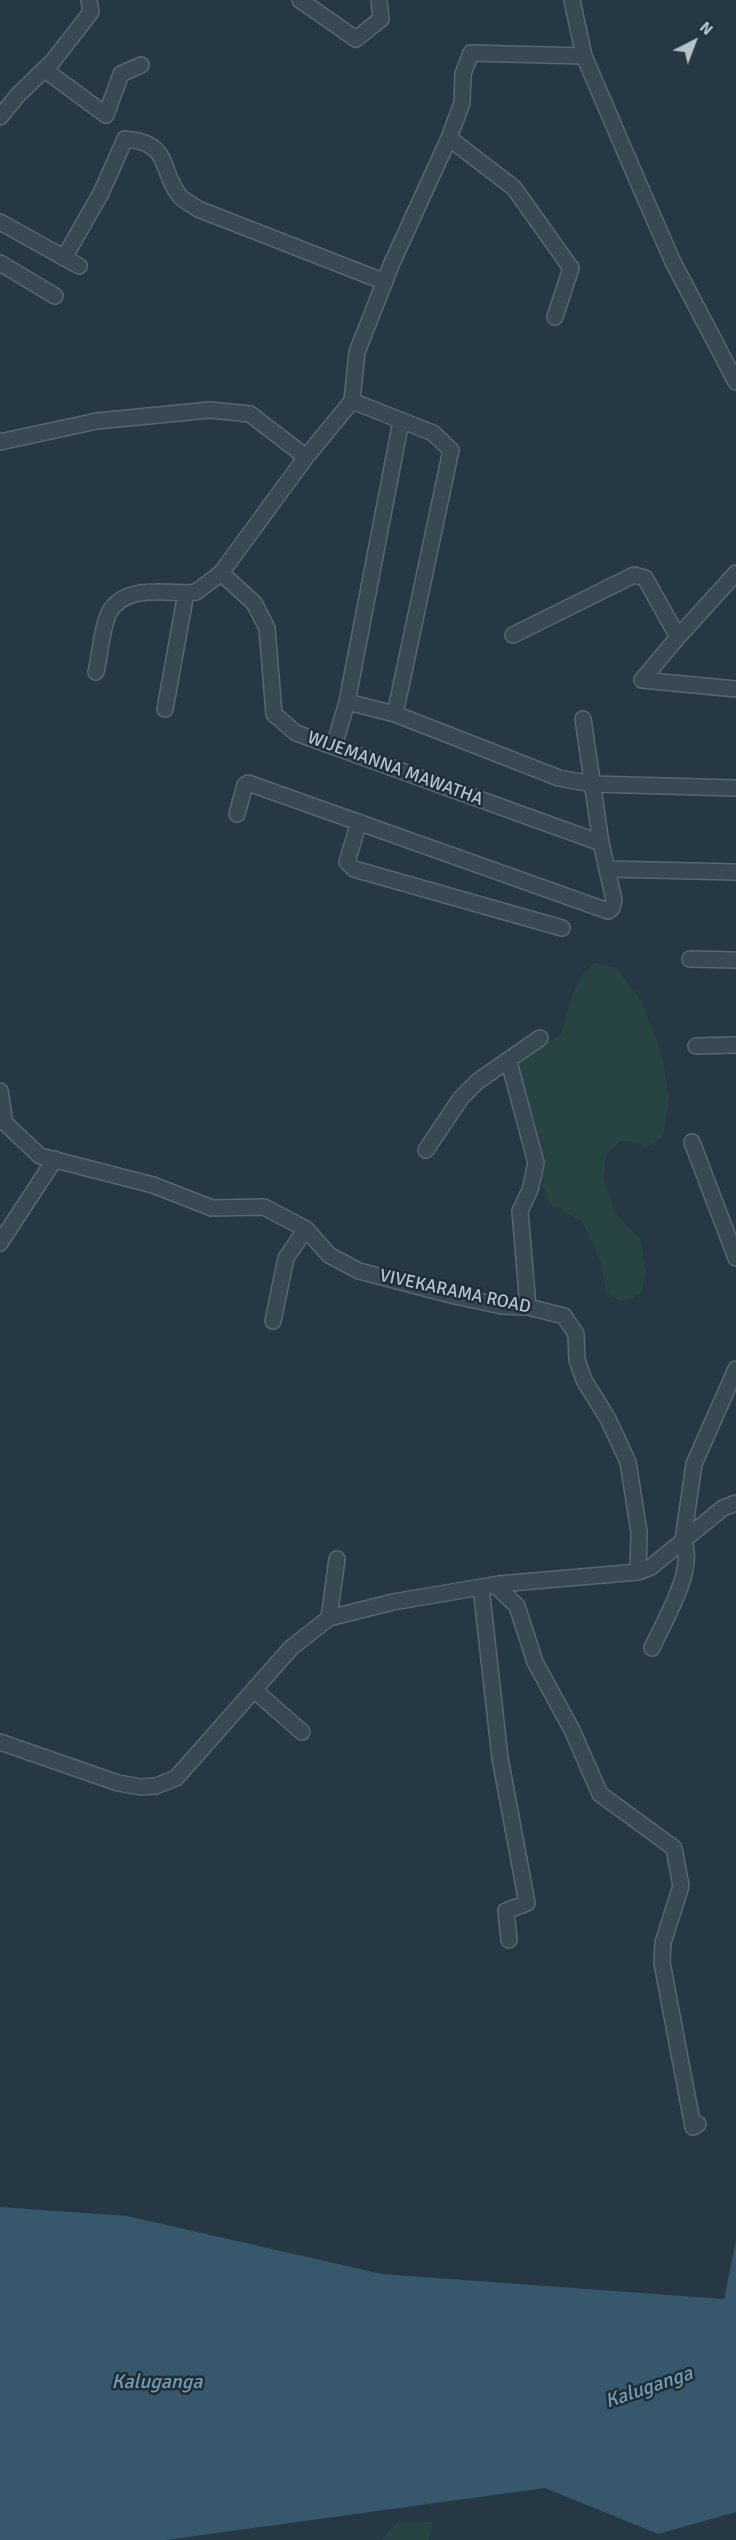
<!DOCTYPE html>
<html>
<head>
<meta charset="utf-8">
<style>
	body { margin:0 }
	#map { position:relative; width:736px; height:2540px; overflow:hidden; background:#253844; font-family:Signika,sans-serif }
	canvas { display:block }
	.north { position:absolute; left:664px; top:12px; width:60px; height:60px; -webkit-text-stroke:4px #1e2e38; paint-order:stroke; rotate:42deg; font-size:16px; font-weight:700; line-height:24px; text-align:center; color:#b6c3cd }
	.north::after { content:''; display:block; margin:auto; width:21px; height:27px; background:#b6c3cd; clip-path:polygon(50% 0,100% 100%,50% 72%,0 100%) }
</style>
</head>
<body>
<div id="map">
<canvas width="736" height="2540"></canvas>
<div class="north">N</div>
</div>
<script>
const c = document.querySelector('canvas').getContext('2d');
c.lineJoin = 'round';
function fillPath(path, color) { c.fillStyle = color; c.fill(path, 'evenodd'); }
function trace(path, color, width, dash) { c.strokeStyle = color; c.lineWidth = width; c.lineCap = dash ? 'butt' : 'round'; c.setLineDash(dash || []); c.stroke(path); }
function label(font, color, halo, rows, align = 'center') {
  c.font = font + ' Signika,sans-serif'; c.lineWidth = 5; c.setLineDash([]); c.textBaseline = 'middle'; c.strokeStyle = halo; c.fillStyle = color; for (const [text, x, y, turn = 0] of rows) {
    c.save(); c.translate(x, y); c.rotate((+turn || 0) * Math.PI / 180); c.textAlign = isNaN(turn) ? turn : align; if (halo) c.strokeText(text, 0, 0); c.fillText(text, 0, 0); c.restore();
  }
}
const green = new Path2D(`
	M595,962L617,969L641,1000L662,1054L669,1098L663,1137L645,1148L634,1142L621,1141L606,1155L604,1178L616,1214L641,1240L646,1273L641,1294L621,1302L606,1291L600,1260L582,1221L550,1204L542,1185L544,1163L518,1066L528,1054L562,1033C566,1008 575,978 595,962Z
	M398,2522H433L429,2540H381Z`);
const water = new Path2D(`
	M0,2207L127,2216L382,2274L724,2299L736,2241V2512L658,2534L545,2488L166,2540H0Z`);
const minor = new Path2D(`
	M300,0L356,39L381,19L379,0
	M572,0L584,56L638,182L673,262L736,382
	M45,70L106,115L121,74L141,65
	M0,117L18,95L53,61L91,12L89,0
	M449,138L514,188L571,268L555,317
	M0,222L79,266
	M64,258L101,193L125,139C172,143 159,169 179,195C183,201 193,205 198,209L385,282
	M0,263L55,296
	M352,401L357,352L392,263L449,138L462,103L463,74L471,53L584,56
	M0,442L97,421L210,410L250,414L306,457L221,573L254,603L267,628L274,714L296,733L601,843
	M306,457L352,401L433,433L451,450L395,714L559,778L592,784L736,788
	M186,593L196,592L221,573
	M513,635L634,575L645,578L678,637L642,680L736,689
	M678,637L736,573
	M96,672C100,656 102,626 109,613C123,586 162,592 186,593L165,709
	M395,714L347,702L401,421
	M334,746L347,702
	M237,814L245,785L248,783L608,911L612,908L614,900L601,843L583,719
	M359,822L347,862L354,869L562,928
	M609,869L736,872
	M690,959L736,960
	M696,1046L736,1045
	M509,1062L536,1163L530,1190L520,1211L528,1307
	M0,1091L5,1123L40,1156L153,1185L212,1208L264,1207L306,1229L329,1255L359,1271L455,1296L502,1306L528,1307L564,1316L576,1334L577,1360L584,1380L608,1419L628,1462L639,1532L638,1572
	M692,1142L736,1258
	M426,1150L461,1098L478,1081L540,1038
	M0,1243L55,1159
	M273,1321L286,1258L306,1229
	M495,1585L517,1606L535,1662L572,1730L600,1794L674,1848L681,1886L663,1943L662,1963L693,2127L698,2124
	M481,1587L500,1758L527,1903L506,1911L509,1940
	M329,1618L337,1559
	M652,1648C664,1621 697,1568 683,1540L694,1464L736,1369
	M254,1690L302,1732
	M0,1742L118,1783L141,1787L156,1786L176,1778L291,1648L329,1618L393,1602L499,1584L638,1572L651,1567L723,1508L736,1503`);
const streetNames = [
	["WIJEMANNA MAWATHA",395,769,20],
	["VIVEKARAMA ROAD",455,1292,12]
];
const waterNames = [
	["Kaluganga",157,2383],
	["Kaluganga",649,2388,-19]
];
fillPath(green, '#274442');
fillPath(water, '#37576c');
trace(minor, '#576670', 18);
trace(minor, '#394953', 15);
label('18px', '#b6c3cd', '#1e2e38', streetNames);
label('italic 20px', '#749bb2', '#1e2e38', waterNames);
</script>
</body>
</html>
